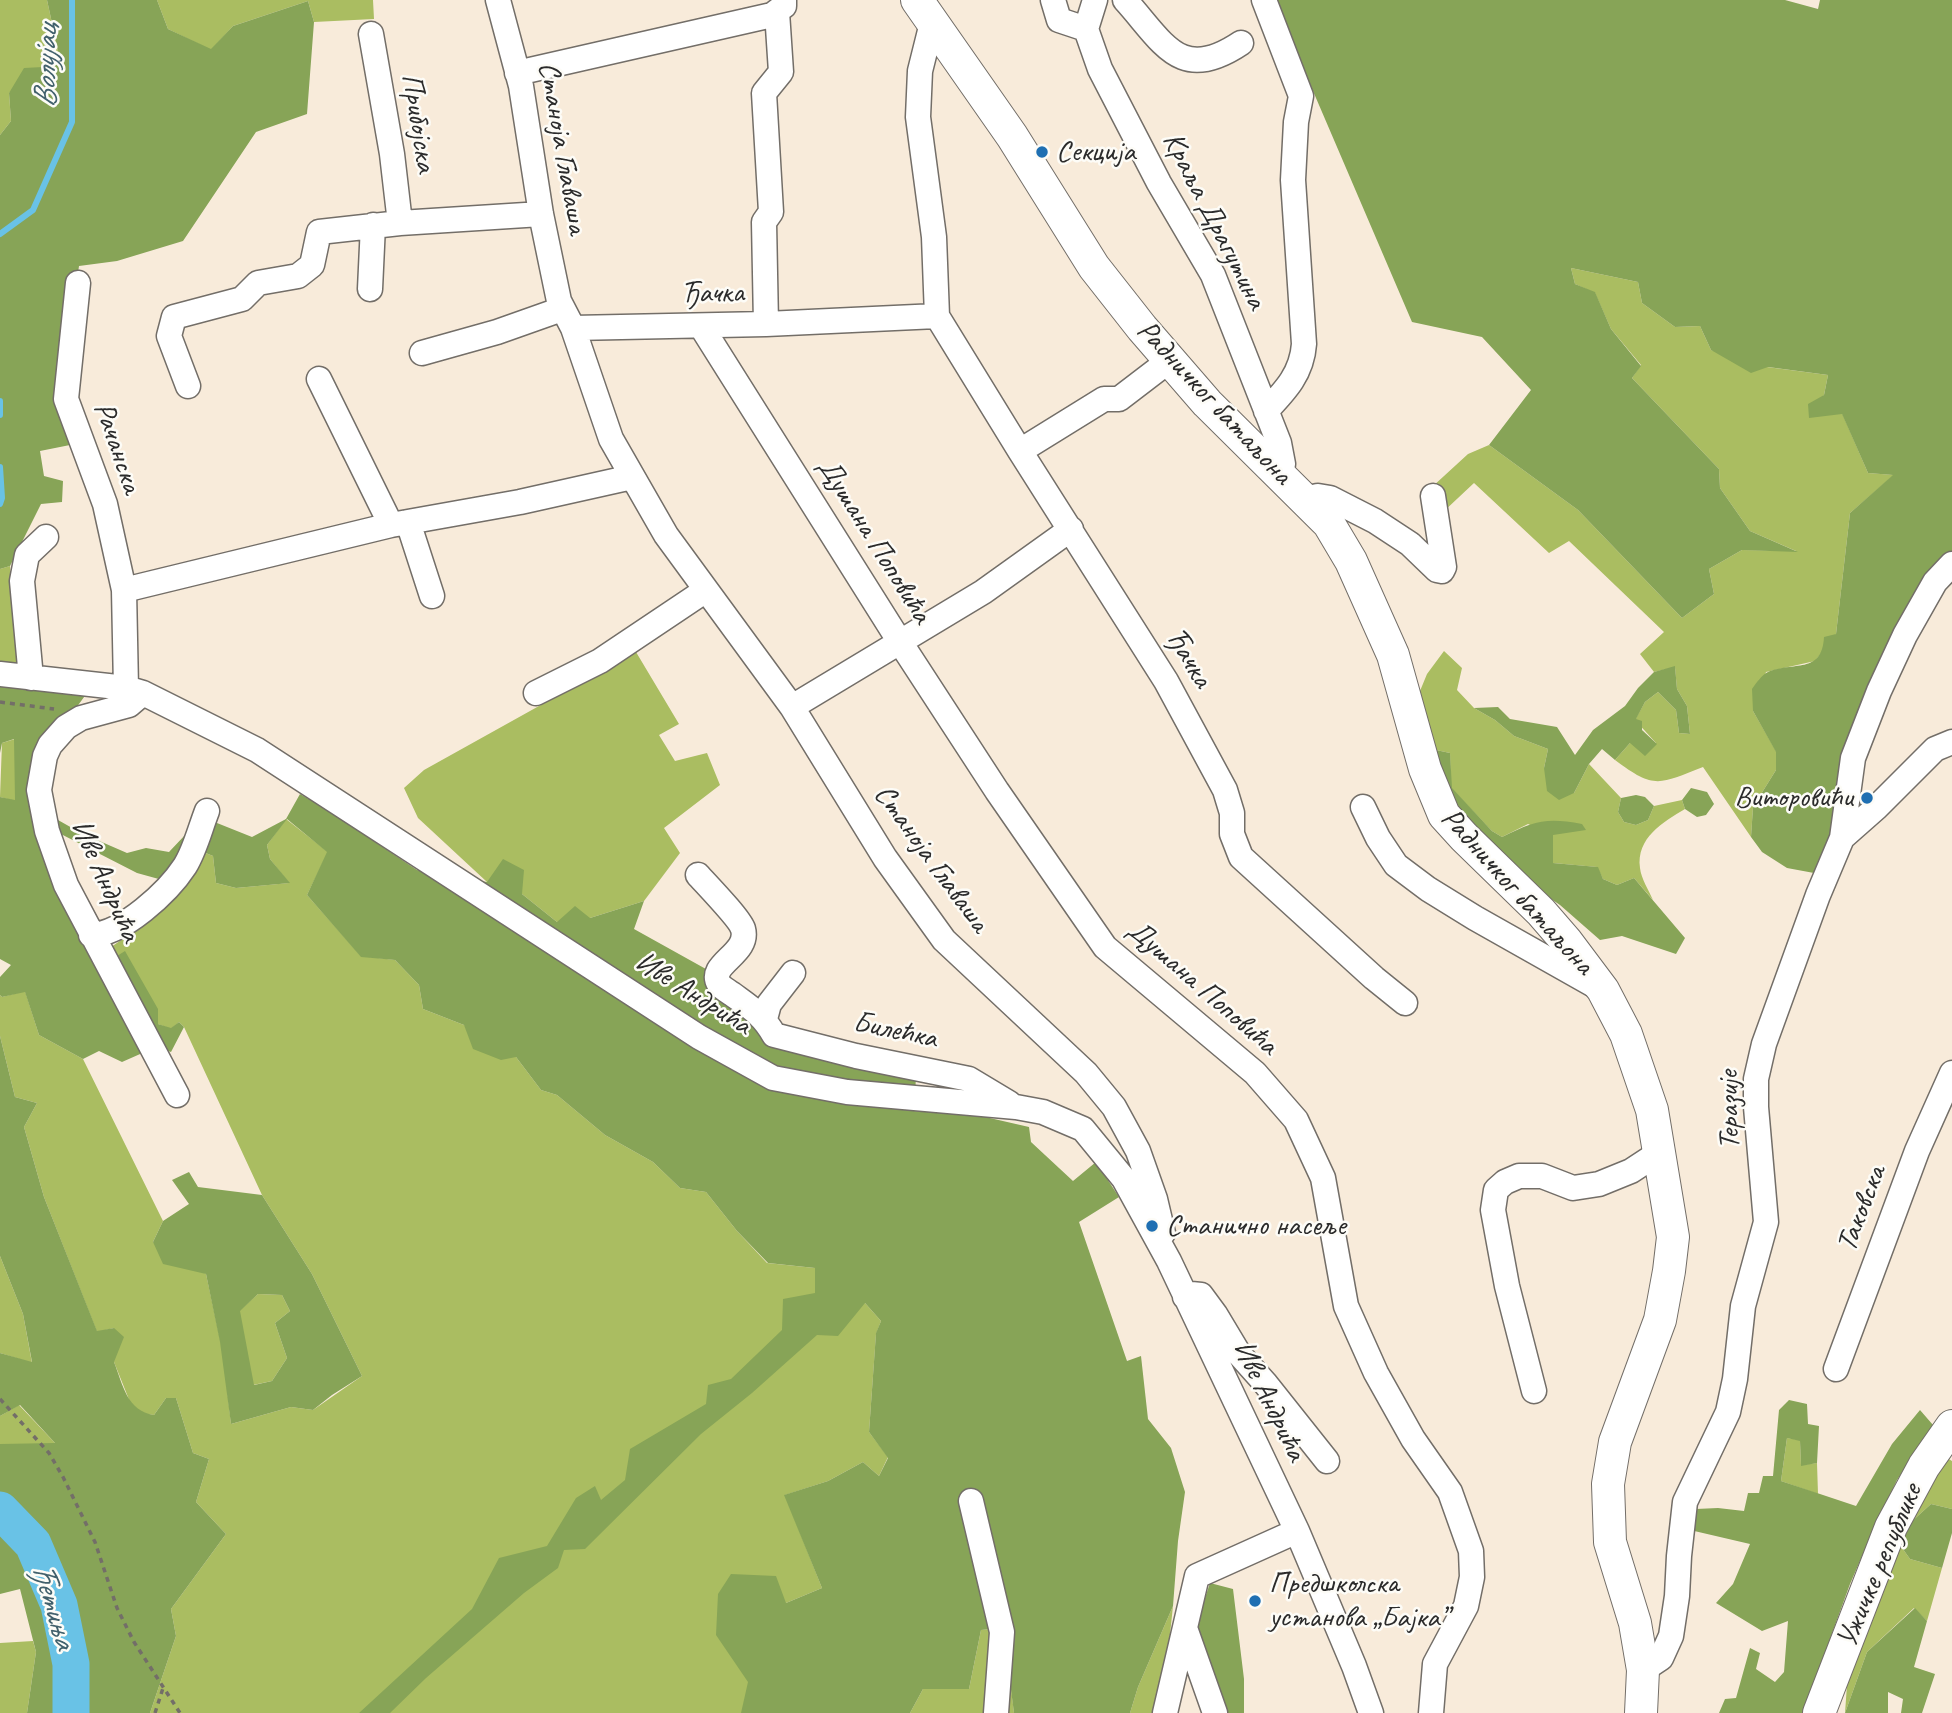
<!DOCTYPE html>
<html>
<head>
<meta charset="utf-8">
<style>
	body { margin:0 }
	canvas { display:block; background:#f8ebda }
</style>
</head>
<body>
<canvas width="1952" height="1713"></canvas>
<script>
const c = document.querySelector('canvas').getContext('2d');
c.lineJoin = 'round';
function fillPath(path, color) { c.fillStyle = color; c.fill(path, 'evenodd'); }
function trace(path, color, width, dash) { c.strokeStyle = color; c.lineWidth = width; c.lineCap = dash ? 'butt' : 'round'; c.setLineDash(dash || []); c.stroke(path); }
function label(font, color, halo, rows, align = 'center') {
  c.font = font + ' Caveat,sans-serif'; c.lineWidth = 5; c.setLineDash([]); c.textBaseline = 'middle'; c.strokeStyle = halo; c.fillStyle = color; for (const [text, x, y, turn = 0] of rows) {
    c.save(); c.translate(x, y); c.rotate((+turn || 0) * Math.PI / 180); c.textAlign = isNaN(turn) ? turn : align; if (halo) c.strokeText(text, 0, 0); c.fillText(text, 0, 0); c.restore();
  }
}
const green = new Path2D(`
	M0,0H47L58,51L43,67L9,93L11,121L0,135Z
	M157,0H373L374,19L314,22L308,1L233,26L211,50L168,29Z
	M1571,268L1638,282L1642,303L1675,327L1700,326L1711,350L1767,367L1828,375L1824,395L1809,417L1842,413L1868,473L1894,475L1850,513L1836,634L1815,661L1766,672L1753,711L1776,751V770L1753,807L1751,837L1703,767C1659,784 1655,790 1615,760L1630,743H1656L1635,720L1645,702L1658,692L1676,710L1679,733L1690,734L1687,706L1677,689L1675,667L1654,672L1640,654L1664,632L1569,541L1549,553L1474,483L1442,513L1432,487L1468,454L1489,445L1578,510L1682,618L1714,594L1709,569L1742,550L1796,551L1750,531L1720,488L1719,469L1632,378L1641,365L1611,329L1595,293L1575,284Z
	M10,566L18,666L0,663V569Z
	M1444,651L1462,668L1457,690L1474,708L1495,720L1514,736L1548,749L1544,768L1574,793L1589,764L1621,798L1618,812L1624,822L1636,825L1648,820L1654,806L1682,800L1685,809C1663,822 1636,838 1640,868C1641,878 1649,891 1653,900L1634,878L1617,885L1603,879L1597,867L1553,863V835L1528,824L1502,837L1492,831L1451,788L1450,753L1436,750L1420,691L1427,674Z
	M636,652L679,724L659,735L675,761L707,753L720,785L664,828L680,853L644,901L590,918L557,922L522,894L487,882L418,818L404,788L424,770Z
	M15,739V801L0,797L2,743Z
	M286,819L328,852L307,895L361,956L395,960L419,985L423,1009L464,1025L516,1057L541,1090L557,1095L605,1135L653,1162L680,1188L706,1192L737,1231L767,1263L815,1268L865,1303L881,1321L876,1334L869,1432L888,1457L879,1476L863,1462L828,1481L785,1495L822,1588L786,1603L789,1713H150L176,1636L171,1609L226,1534L196,1502L209,1459L193,1453L176,1398H166L154,1415L141,1413L130,1402L114,1362V1328L97,1332L44,1197L24,1127L37,1103L15,1097L0,1036V995L2,997L25,991L39,1035L83,1059L163,1221L153,1242L206,1274L223,1353L231,1424L291,1407L313,1410L362,1376L312,1274L262,1195L184,1027L179,1022L171,1029L158,1024L101,966L107,950L155,916L191,847L213,856L216,883L236,888L289,883L270,859L267,845Z
	M0,1256L23,1314L32,1363L0,1353Z
	M258,1294L282,1295L290,1311L275,1323L287,1358L272,1381L253,1385L239,1311Z
	M19,1405L56,1444H0V1416Z
	M1787,1438L1800,1440L1801,1465L1817,1463L1818,1494L1781,1481Z
	M1947,1458L1952,1461V1509L1931,1504L1910,1523L1921,1495Z
	M1900,1545L1910,1559L1942,1568L1927,1621L1914,1608L1867,1652L1845,1713L1847,1685Z
	M1173,1606L1167,1663L1155,1713H1130L1138,1687Z
	M1004,1628L1014,1713H910L923,1689H969L981,1630Z
	M33,1641L36,1652L27,1713H0V1643Z`);
const forest = new Path2D(`
	M47,0H157L168,29L211,49L233,26L308,1L314,22L307,114L256,132L183,241L117,261L79,266L65,363L75,444L40,451L44,476L63,481L62,502L41,504L10,566L0,569V135L11,121L9,93L24,68L43,67L58,51Z
	M1274,0H1785L1818,9L1820,0H1952V567L1925,594L1843,795L1827,846L1814,873L1787,868L1762,852L1751,837L1753,807L1776,770V752L1753,711L1752,689C1756,683 1762,675 1768,672C1793,661 1822,675 1824,637L1836,634L1850,513L1893,475L1868,473L1842,414L1809,418L1808,404L1824,395L1828,375L1768,367L1751,373L1711,350L1700,326L1675,327L1642,303L1638,282L1571,268L1575,284L1595,292L1611,329L1641,366L1632,378L1719,469L1720,488L1750,531L1798,552L1742,550L1709,569L1714,594L1682,618L1578,510L1489,445L1531,390L1482,337L1412,322Z
	M1675,666L1677,689L1687,706L1690,734L1679,733L1676,710L1658,692L1645,702L1636,719L1642,721V730L1657,744L1645,756L1630,743L1615,760L1602,749L1589,764L1574,793L1559,800L1547,791L1544,768L1548,749L1514,736L1495,720L1474,708L1498,707L1510,719L1557,727L1575,755L1593,730L1625,706L1638,688L1654,672Z
	M0,682L87,693L38,760L35,807L81,833L127,853L146,848L169,852L202,817L252,837L286,819L300,794L326,809L417,870L487,882L503,859L524,870L522,894L557,922L575,906L590,918L644,901L634,929L767,1003L776,1043L916,1077L914,1111L981,1116L1029,1127L1031,1142L1073,1181L1096,1162L1119,1197L1079,1222L1127,1361L1141,1356L1148,1419L1171,1448L1185,1492L1178,1541L1173,1606L1138,1687L1130,1713H1014L1003,1628L981,1630L969,1689H923L910,1713H741L748,1682L716,1635L718,1594L731,1574L776,1576L786,1603L822,1588L784,1495L828,1481L863,1462L879,1476L888,1458L869,1432L876,1333L881,1321L865,1303L838,1336L817,1335L752,1393L701,1434L585,1549L564,1550L558,1568L524,1593L426,1678L390,1713H359L472,1609L499,1558L547,1546L576,1498L595,1486L601,1500L625,1480L630,1449L706,1404L708,1385L731,1379L782,1330L783,1299L815,1293V1268L768,1263L737,1231L706,1192L680,1188L653,1162L605,1135L557,1095L541,1090L516,1057L501,1060L473,1049L464,1025L423,1009L419,985L395,960L361,957L307,895L327,852L287,819L267,845L270,859L290,883L236,888L216,883L213,856L191,847L166,881L137,873L55,831L101,966L125,951L158,1009V1024L171,1028L179,1022L184,1027L171,1052L156,1047L122,1062L99,1051L83,1059L39,1035L25,992L2,997L0,995V977L11,965L0,959V797L15,800L14,739L2,743L0,753Z
	M1436,750L1450,753L1452,788L1492,831L1502,837C1534,821 1546,817 1582,824L1586,830L1553,835V863L1598,867L1603,879L1617,885L1634,878L1685,938L1676,954L1622,936L1600,940L1560,905L1519,877L1455,814Z
	M1691,788L1707,792L1714,804L1706,815L1697,817L1685,809L1682,800Z
	M1636,795L1645,797L1654,806L1648,820L1636,825L1624,822L1618,812L1621,798Z
	M0,1036L15,1097L37,1103L24,1127L44,1197L97,1331L114,1328L124,1337L114,1362C123,1385 127,1411 154,1415L166,1398H176L193,1453L209,1459L196,1502L226,1534L171,1609L176,1636L150,1713H27L36,1652L20,1589L0,1594V1444L55,1443L20,1405L0,1416V1353L32,1362L23,1314L0,1256Z
	M189,1172L198,1187L262,1195L312,1274L362,1376L332,1395L313,1410L291,1407L231,1424L220,1342L206,1274L163,1264L153,1242L163,1221L189,1204L172,1180ZM258,1294L282,1295L290,1311L275,1323L287,1358L272,1381L254,1385L240,1311Z
	M1789,1400L1807,1404L1808,1424L1819,1426L1817,1463L1801,1466L1800,1441L1787,1438L1781,1481L1856,1506L1892,1444L1920,1410L1933,1425L1897,1480L1875,1526L1850,1584L1803,1713H1719L1725,1699L1736,1698L1750,1648L1760,1653L1756,1669L1775,1682L1784,1672L1788,1621L1762,1631L1716,1603L1733,1584L1750,1544L1690,1530L1696,1509L1718,1508L1744,1511L1748,1493H1759L1763,1476H1773L1779,1410Z
	M1931,1504L1952,1509V1533L1942,1568L1910,1559L1900,1545L1910,1523Z
	M1210,1583L1233,1589L1244,1679V1713H1226L1196,1625Z
	M1915,1608L1927,1621L1914,1667L1935,1674L1922,1713H1901L1903,1699L1888,1692V1713H1845L1867,1652Z`);
const stream = new Path2D(`
	M0,234L33,210L72,122V0
	M0,401V415
	M0,467L2,498L0,504`);
const river = new Path2D(`
	M0,1510L33,1544L59,1605L71,1664V1713`);
const path = new Path2D(`
	M0,702L54,709
	M0,1399L49,1453L63,1477L95,1542L117,1608L134,1642L180,1713
	M155,1713L163,1688`);
const minor = new Path2D(`
	M498,0L521,86L541,214L559,301L573,328L611,439L666,535L792,707L885,858L944,940L1086,1073L1114,1107L1138,1151L1155,1199L1163,1233
	M1053,0L1059,20L1086,29
	M1095,0L1086,29L1100,69L1159,183L1213,275L1279,443L1283,464L1279,474
	M1125,0C1164,43 1180,84 1241,43
	M1264,0L1301,96L1296,122L1293,180L1304,344C1302,373 1286,390 1266,411
	M932,23L920,71L918,117L934,237L937,316L1020,451L1166,681L1225,790L1232,813V834L1241,857L1374,978L1405,1003
	M371,34L392,154L400,223
	M517,73L772,15L784,6V0
	M78,283L66,399L105,504L124,590L126,688
	M370,289L373,225
	M766,324L764,222L771,212L764,93L781,72L777,12
	M701,326L900,642L997,791L1105,947L1255,1073L1296,1120L1323,1178L1346,1306L1376,1373L1413,1439L1450,1492L1471,1551L1472,1577L1466,1606L1435,1664L1431,1713
	M573,328L766,324L937,316
	M422,353L497,332L562,309
	M319,379L391,525
	M188,386L169,336L174,317L242,299L258,283L298,276L312,265L319,232L400,223L541,214
	M1020,451L1104,399H1119L1170,360
	M1305,499L1318,496L1330,498L1375,521L1410,544L1437,570L1442,571L1444,567L1433,496
	M408,522L432,596
	M124,590L391,525L520,502L632,477
	M0,674L126,688L143,693L257,750L699,1037L773,1078L847,1092L1016,1107L1043,1112L1083,1129L1124,1179L1169,1261L1297,1531L1354,1666L1371,1713
	M31,678L22,581L27,555L46,537
	M143,693L129,705L81,718L66,727L50,745L45,756L39,790L47,831L66,885L177,1095
	M536,693L600,661L706,590
	M792,707L983,592L1071,529
	M1363,807L1378,838L1396,865L1428,889L1475,918L1599,988
	M1842,838L1876,808L1935,749L1952,742
	M698,875C707,885 740,919 743,929C750,954 707,964 719,984C722,988 729,992 732,994C751,1008 763,1015 774,1035L856,1056L969,1079L1009,1103
	M91,935C123,934 168,892 185,866C195,850 200,829 207,811
	M765,1019L769,1004L793,973
	M1185,1297L1191,1294L1201,1295L1215,1314L1239,1354L1265,1383L1327,1461
	M1836,1369L1917,1151L1952,1073
	M1534,1391L1507,1286L1493,1210L1496,1190L1505,1182L1519,1176H1542L1573,1188L1599,1184L1631,1171L1660,1152
	M971,1501L1002,1632L996,1713
	M1185,1628L1215,1713
	M1643,1670L1661,1658L1671,1636L1677,1596L1679,1556L1685,1502L1728,1412L1735,1379L1743,1306L1766,1222L1756,1107V1079L1764,1044L1818,895L1842,838L1853,758L1879,691L1905,635L1935,582L1952,564
	M1165,1713L1197,1576L1297,1531`);
const major = new Path2D(`
	M917,0L1012,136L1094,267L1142,328L1207,403L1329,524L1351,561L1393,655L1425,769L1444,815L1464,837L1541,912L1567,942L1603,990L1626,1034L1652,1110L1673,1237L1669,1271L1660,1320L1615,1442L1608,1484L1610,1542L1635,1623L1643,1670L1641,1713
	M1819,1713L1891,1527L1924,1466L1952,1426`);
const markers = [
	[1042,152,7,"#1f6fb2"],
	[1867,798,7,"#1f6fb2"],
	[1152,1226,7,"#1f6fb2"],
	[1255,1601,7,"#1f6fb2"]
];
const streetNames = [
	["Прибојска",418,123,81],
	["Станоја Главаша",562,148,80],
	["Краља Драгутина",1214,221,63],
	["Ђачка",712,294,-1],
	["Радничког батаљона",1214,403,47],
	["Рачанска",117,448,71],
	["Душана Поповића",874,541,58],
	["Ђачка",1188,658,59],
	["Станоја Главаша",931,859,54],
	["Иве Андрића",105,881,66],
	["Радничког батаљона",1517,892,48],
	["Душана Поповића",1202,988,41],
	["Иве Андрића",693,994,32],
	["Билећка",895,1031,12],
	["Теразије",1730,1110,-91],
	["Таковска",1862,1209,-69],
	["Иве Андрића",1269,1401,64],
	["Ужичке републике",1880,1566,-67]
];
const poiNames = [
	["Секција",1056,152],
	["Виторовићи",1853,798,"right"],
	["Станично насеље",1166,1226],
	["Предшколска",1269,1584],
	["установа „Бајка”",1269,1618]
];
const waterNames = [
	["Волујац",47,66,-89],
	["Ђетиња",52,1605,73]
];
fillPath(green, '#aabd61');
fillPath(forest, '#87a457');
trace(stream, '#69c2e6', 6);
trace(river, '#69c2e6', 37);
trace(minor, '#736e68', 27);
trace(major, '#736e68', 34);
trace(path, '#736e68', 3.5, [5, 5]);
trace(minor, '#fff', 24);
trace(major, '#fff', 32);
for (const [x, y, r, color] of markers) { const dot = new Path2D(); dot.arc(x, y, r, 0, 2 * Math.PI); c.fillStyle = color; c.fill(dot); trace(dot, '#fdfcf7', 2.5); }
label('30px', '#2b2b2b', '#fdfcf7', streetNames);
label('30px', '#2b2b2b', '#fdfcf7', poiNames, 'left');
label('italic 32px', '#41606c', '#fdfcf7', waterNames);
</script>
</body>
</html>
